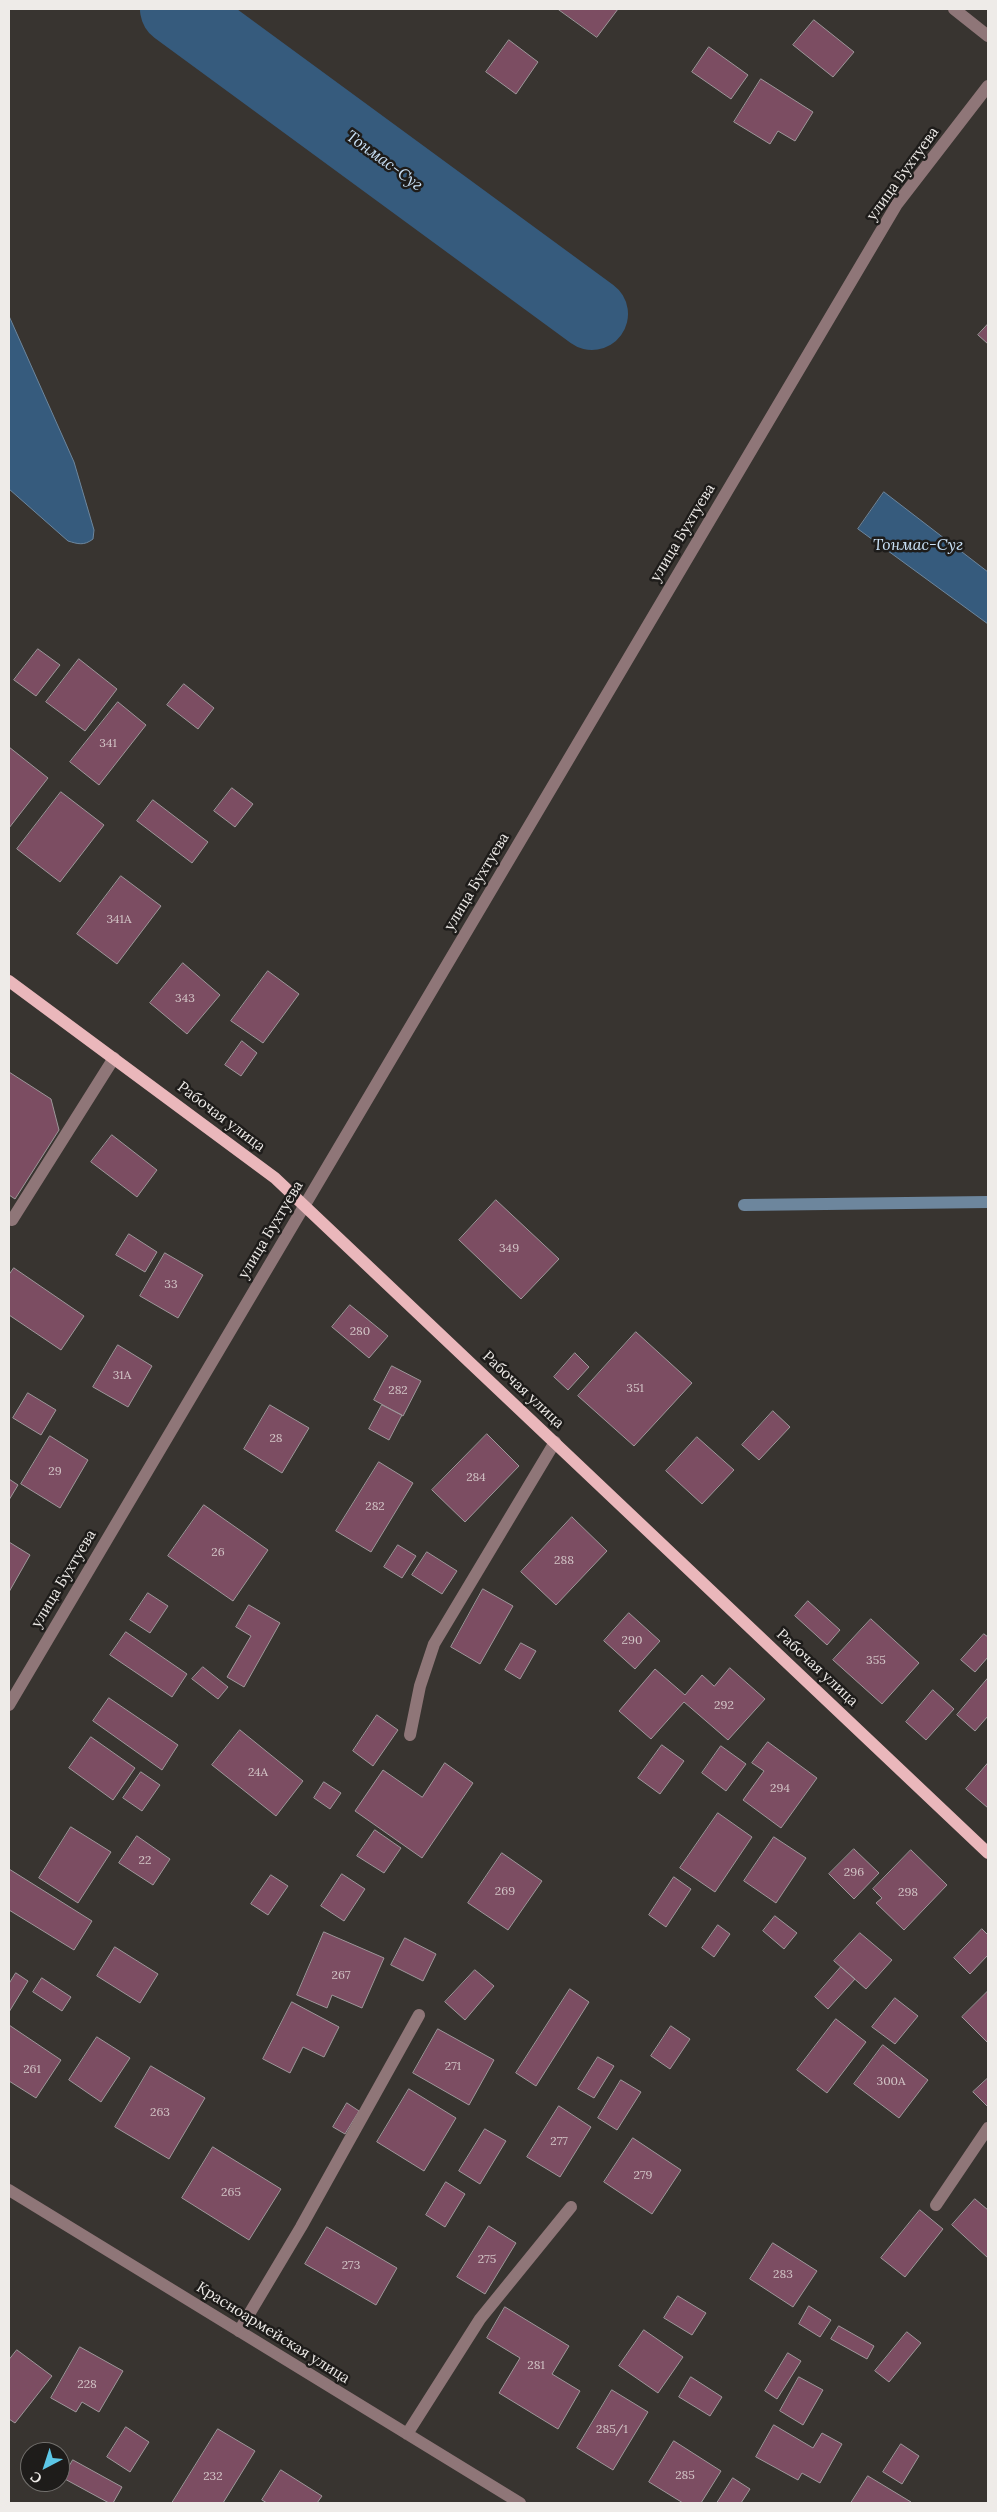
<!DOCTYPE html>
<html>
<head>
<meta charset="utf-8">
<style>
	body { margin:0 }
	#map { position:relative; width:997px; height:2512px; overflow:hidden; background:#383430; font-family:Lora,serif }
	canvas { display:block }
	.frame { position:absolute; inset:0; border:10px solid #eeebe8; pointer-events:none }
	.north { position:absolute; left:20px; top:2442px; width:50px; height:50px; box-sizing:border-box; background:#1e1c1a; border:1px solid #716f6c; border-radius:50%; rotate:220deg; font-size:14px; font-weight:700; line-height:20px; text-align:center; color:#eeebe8 }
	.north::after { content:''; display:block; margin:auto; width:18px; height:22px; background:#5cc7e7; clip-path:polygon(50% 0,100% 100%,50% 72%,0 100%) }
</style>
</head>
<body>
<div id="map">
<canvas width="997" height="2512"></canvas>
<div class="frame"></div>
<div class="north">С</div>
</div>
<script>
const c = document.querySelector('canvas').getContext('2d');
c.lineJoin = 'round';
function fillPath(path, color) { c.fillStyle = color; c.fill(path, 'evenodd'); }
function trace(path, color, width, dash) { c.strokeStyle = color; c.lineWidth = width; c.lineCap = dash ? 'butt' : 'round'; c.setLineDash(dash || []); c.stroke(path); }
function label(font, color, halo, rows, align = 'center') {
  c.font = font + ' Lora,serif'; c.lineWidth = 5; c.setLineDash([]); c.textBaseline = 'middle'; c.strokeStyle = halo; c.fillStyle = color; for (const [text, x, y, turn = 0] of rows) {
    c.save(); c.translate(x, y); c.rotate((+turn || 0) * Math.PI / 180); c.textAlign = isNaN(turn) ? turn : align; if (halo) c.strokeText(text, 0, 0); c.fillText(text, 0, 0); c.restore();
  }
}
const water = new Path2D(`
	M9,316L74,462L94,530L93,539C84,546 78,544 68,541L9,489Z
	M884,492L988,572V624L858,529Z`);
const stream = new Path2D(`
	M744,1205L988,1202`);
const river = new Path2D(`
	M176,9L592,314`);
const building = new Path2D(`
	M558,9H618L597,37Z
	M814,20L854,52L833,77L793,45Z
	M509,40L538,62L516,94L486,72Z
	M709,47L748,75L731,99L692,72Z
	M761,79L813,112L795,141L778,131L770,144L734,122Z
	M988,324V344L978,335Z
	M38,649L60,665L36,696L14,680Z
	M79,659L117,689L85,731L46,702Z
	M184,684L214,708L198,729L167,705Z
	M118,702L146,725L99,785L70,762Z
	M9,747L48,778L9,828Z
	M232,788L253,804L235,827L214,811Z
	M61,792L104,825L60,882L17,849Z
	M153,800L208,842L192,863L137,821Z
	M121,876L161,906L117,964L77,934Z
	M183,963L220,995L187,1034L150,1003Z
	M268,971L299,994L263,1043L231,1021Z
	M242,1041L257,1053L241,1076L225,1065Z
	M9,1072L51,1099L59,1130L15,1199L9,1195Z
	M112,1135L157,1170L137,1197L91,1162Z
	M496,1200L559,1259L521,1299L459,1240Z
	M129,1234L157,1252L145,1272L116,1255Z
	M165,1253L203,1275L178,1318L140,1296Z
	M14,1268L84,1316L61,1350L9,1315V1275Z
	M350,1305L388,1336L369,1358L332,1327Z
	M636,1332L692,1383L634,1446L578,1396Z
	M118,1345L152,1366L128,1407L93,1387Z
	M575,1353L589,1367L568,1390L554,1377Z
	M392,1366L421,1381L403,1416L374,1400Z
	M28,1393L56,1410L41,1435L13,1418Z
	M270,1405L309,1428L282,1473L244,1449Z
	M382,1405L402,1415L389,1440L369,1429Z
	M773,1411L790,1427L759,1460L742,1445Z
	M487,1434L519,1466L465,1522L432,1490Z
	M50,1436L88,1460L60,1508L21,1484Z
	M697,1437L734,1470L702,1504L666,1471Z
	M379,1462L413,1483L371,1552L336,1531Z
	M9,1479L18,1485L9,1500Z
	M204,1505L268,1550L233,1601L168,1556Z
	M572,1517L607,1551L556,1605L521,1572Z
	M9,1542L30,1555L9,1592Z
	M398,1545L416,1556L402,1578L384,1567Z
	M427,1552L457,1571L442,1594L412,1575Z
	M483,1589L513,1606L480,1664L451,1647Z
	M148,1593L168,1606L150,1633L130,1620Z
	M808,1601L840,1630L827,1645L795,1616Z
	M249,1605L280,1623L244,1687L227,1677L251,1636L236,1627Z
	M629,1613L660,1641L635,1669L604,1641Z
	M871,1619L919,1663L882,1704L833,1660Z
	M126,1632L187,1674L172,1697L110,1655Z
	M984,1634L988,1637V1657L975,1672L961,1660Z
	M521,1643L536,1651L520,1679L505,1670Z
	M203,1667L228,1687L218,1699L192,1679Z
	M730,1668L765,1699L728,1740L684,1702L651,1739L619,1711L655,1669L685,1695L702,1675L714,1686Z
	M988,1678V1716L975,1731L957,1715Z
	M933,1690L954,1709L926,1740L906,1722Z
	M109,1698L178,1745L162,1770L93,1721Z
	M377,1715L398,1730L373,1766L353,1751Z
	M240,1730L303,1781L276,1816L212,1765Z
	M91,1737L135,1768L113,1800L69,1768Z
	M768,1742L817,1778L781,1828L743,1800L764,1771L752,1763Z
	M662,1745L684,1761L660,1794L638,1778Z
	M721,1746L746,1764L726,1791L702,1773Z
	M445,1763L473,1783L422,1858L355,1811L383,1770L422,1797Z
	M988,1763V1808L966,1789Z
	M141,1772L160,1785L142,1811L123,1798Z
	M324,1782L341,1793L330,1809L314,1798Z
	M718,1813L752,1837L715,1892L680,1868Z
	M71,1827L111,1852L78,1903L39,1878Z
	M375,1830L401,1848L384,1873L357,1856Z
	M137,1836L170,1859L153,1885L119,1863Z
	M774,1837L806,1858L776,1903L744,1881Z
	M854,1849L879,1873L854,1899L829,1874Z
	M911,1850L947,1885L904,1930L876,1903L882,1898L873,1889Z
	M502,1853L542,1881L508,1930L468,1903Z
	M9,1869L92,1921L74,1950L9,1910Z
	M342,1874L365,1889L344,1921L321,1906Z
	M271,1875L288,1886L268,1915L251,1904Z
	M674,1877L691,1889L666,1927L649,1915Z
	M775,1916L797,1933L784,1949L763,1931Z
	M718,1925L730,1934L714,1957L702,1948Z
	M982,1929L988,1935V1955L970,1974L954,1958Z
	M324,1932L384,1958L362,2008L332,1995L327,2008L297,1995Z
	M860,1933L892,1960L866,1989L834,1961Z
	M405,1938L436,1954L423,1981L391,1965Z
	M115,1947L158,1974L140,2003L97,1976Z
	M841,1967L855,1979L828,2009L815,1997Z
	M475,1970L494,1986L465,2020L445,2002Z
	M16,1973L28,1981L9,2012V1984Z
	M42,1978L71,1997L62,2011L33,1992Z
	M570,1989L589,2002L536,2086L516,2073Z
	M988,1991V2043L962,2017Z
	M895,1998L918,2016L895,2044L872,2027Z
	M292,2002L339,2027L324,2057L303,2047L290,2073L263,2059Z
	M836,2019L866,2042L827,2093L797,2070Z
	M9,2025L61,2060L36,2098L9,2081Z
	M671,2026L690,2039L670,2069L651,2056Z
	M438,2029L494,2060L469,2105L413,2073Z
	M97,2037L130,2058L101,2102L69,2080Z
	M883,2045L928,2080L899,2118L854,2084Z
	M598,2057L614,2066L594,2098L578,2089Z
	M151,2066L205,2098L169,2159L115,2127Z
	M988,2078V2107L973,2092Z
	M621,2080L641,2092L617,2130L598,2118Z
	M409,2089L456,2118L424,2171L377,2142Z
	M347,2103L359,2111L345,2134L333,2127Z
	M559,2106L591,2127L560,2177L527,2157Z
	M485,2129L506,2141L480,2184L459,2171Z
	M633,2138L681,2170L652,2214L604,2182Z
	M213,2147L281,2189L249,2240L182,2198Z
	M446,2182L465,2194L445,2227L426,2215Z
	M975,2199L988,2210V2258L952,2225Z
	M920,2210L943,2229L905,2277L881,2258Z
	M489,2226L516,2243L485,2294L457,2277Z
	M327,2227L397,2268L376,2305L305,2264Z
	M773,2243L817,2271L793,2307L750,2279Z
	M678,2296L706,2313L692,2335L664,2318Z
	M809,2306L831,2320L820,2337L799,2324Z
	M505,2307L569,2346L552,2374L580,2391L558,2429L499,2393L520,2358L487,2338Z
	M839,2326L874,2346L867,2359L831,2339Z
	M644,2330L683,2357L658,2393L619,2366Z
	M907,2332L921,2343L889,2382L875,2371Z
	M80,2347L123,2371L99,2412L82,2402L76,2412L51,2398Z
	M17,2350L52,2376L15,2423L9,2419V2360Z
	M788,2353L801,2361L777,2399L765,2391Z
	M691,2377L722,2397L710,2416L679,2397Z
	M799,2377L823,2390L803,2425L780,2411Z
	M612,2390L648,2412L613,2470L577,2448Z
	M774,2425L813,2448L822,2433L842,2444L820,2483L802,2473L798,2480L756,2457Z
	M126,2427L149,2442L130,2472L107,2457Z
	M218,2429L255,2451L223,2503H172Z
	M674,2441L721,2471L701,2503H683L649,2482Z
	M901,2444L919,2456L902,2484L883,2472Z
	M73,2460L122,2487L113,2503H109L63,2478Z
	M281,2470L322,2496L317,2503H267L262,2500Z
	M868,2476L911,2502V2503H851Z
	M733,2478L750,2489L741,2503H717Z`);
const minor = new Path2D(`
	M954,9L988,36
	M9,1219L12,1220L114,1058
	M9,1705L897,204L988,86
	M410,1735L420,1686L434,1644L555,1442
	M9,2190L520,2503
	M936,2205L988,2128
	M239,2331L301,2227L419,2015
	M407,2434L480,2319L571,2207`);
const major = new Path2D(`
	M9,981L275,1178L988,1853`);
const numberNames = [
	["341",108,744],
	["341А",119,920],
	["343",185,999],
	["349",509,1249],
	["33",171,1285],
	["280",360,1332],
	["31А",122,1376],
	["351",635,1389],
	["282",398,1391],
	["28",276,1439],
	["29",55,1472],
	["284",476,1478],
	["282",375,1507],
	["26",218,1553],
	["288",564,1561],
	["290",632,1641],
	["355",876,1661],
	["292",724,1706],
	["24А",258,1773],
	["294",780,1789],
	["22",145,1861],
	["296",854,1873],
	["269",505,1892],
	["298",908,1893],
	["267",341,1976],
	["271",453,2067],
	["261",32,2070],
	["300А",891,2082],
	["263",160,2113],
	["277",559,2142],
	["279",643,2176],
	["265",231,2193],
	["275",487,2260],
	["273",351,2266],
	["283",783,2275],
	["281",536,2366],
	["228",87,2385],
	["285/1",612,2430],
	["285",685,2476],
	["232",213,2477]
];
const streetNames = [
	["улица Бухтуева",903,174,-54],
	["улица Бухтуева",683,533,-59],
	["улица Бухтуева",477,882,-59],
	["Рабочая улица",221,1117,37],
	["улица Бухтуева",271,1230,-59],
	["Рабочая улица",523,1390,43],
	["улица Бухтуева",64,1579,-59],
	["Рабочая улица",817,1668,43],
	["Красноармейская улица",273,2333,32]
];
const waterNames = [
	["Тонмас-Суг",384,161,36],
	["Тонмас-Суг",918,545]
];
fillPath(water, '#365b7d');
trace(water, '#6d869d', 1);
trace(stream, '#6d869d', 12);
trace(river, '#365b7d', 72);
fillPath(building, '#7c4d62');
trace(building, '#9e979a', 1);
trace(minor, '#8f7678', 12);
trace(major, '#eab7bb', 12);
label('12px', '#d2c4c6', null, numberNames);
label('15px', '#eeebe8', '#1e1c1a', streetNames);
label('italic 16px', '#cae2f8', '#1e1c1a', waterNames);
</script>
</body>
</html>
